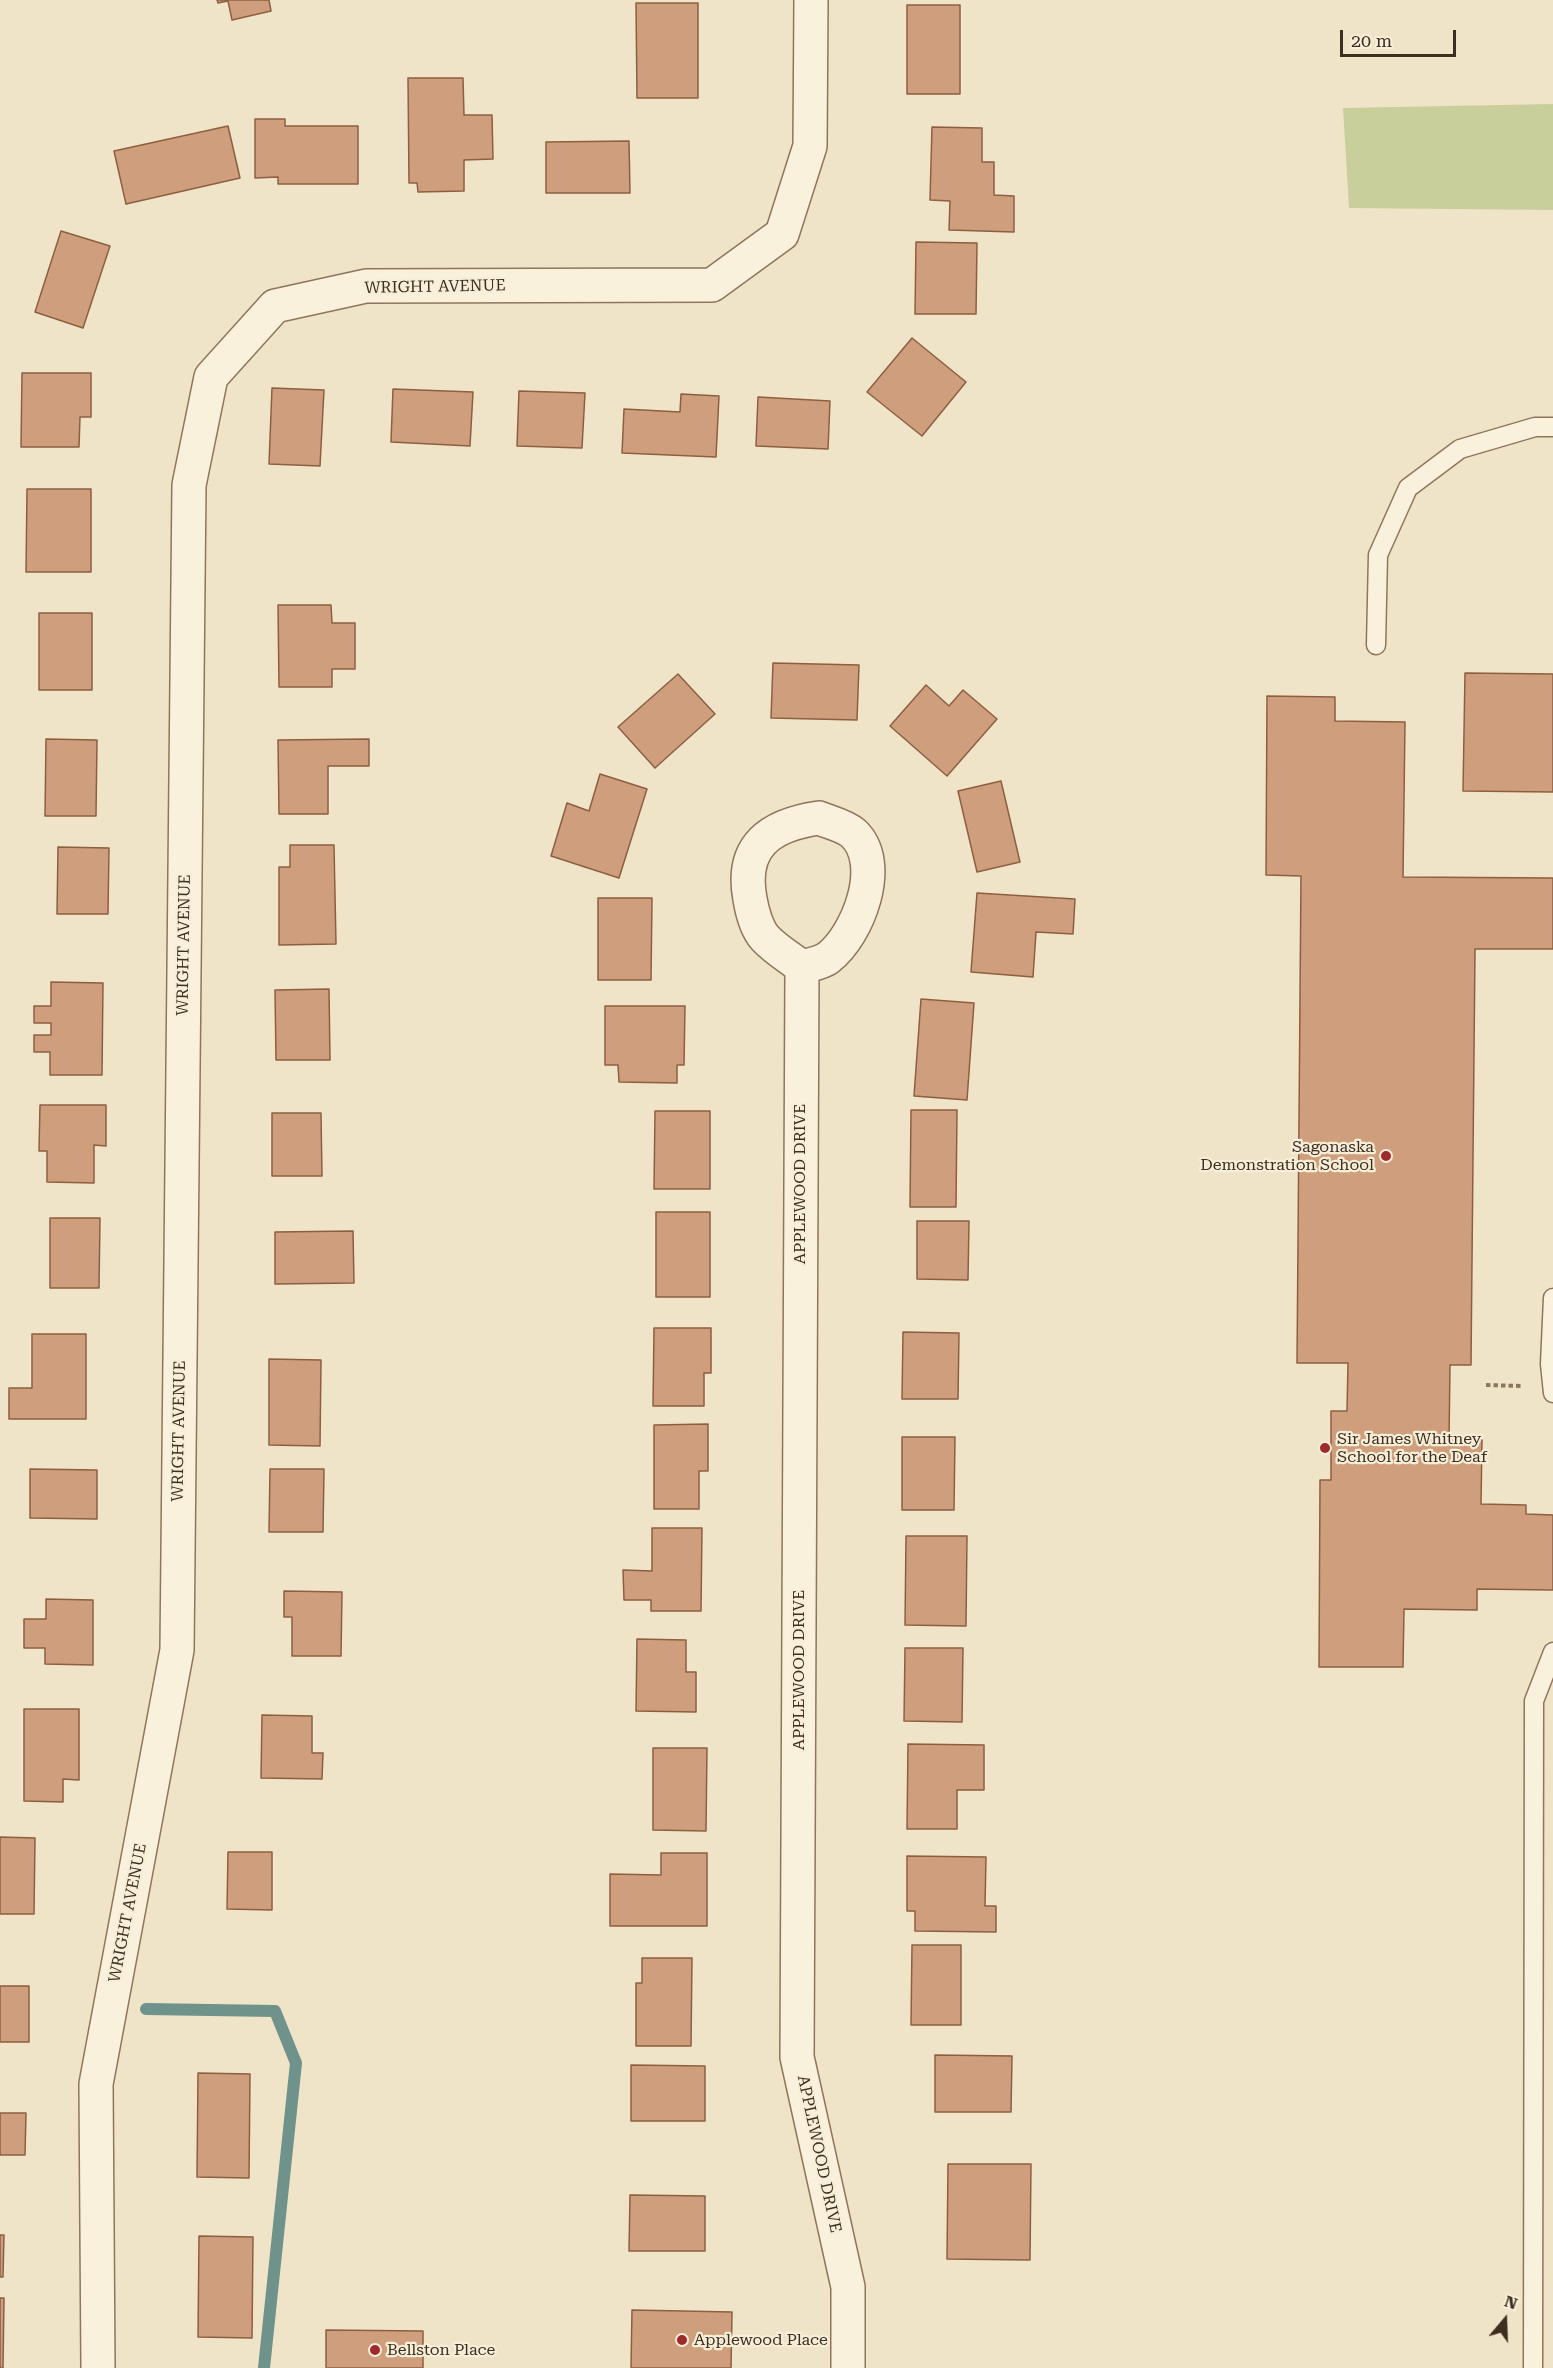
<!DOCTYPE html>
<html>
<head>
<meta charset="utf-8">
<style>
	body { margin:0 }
	#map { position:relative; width:1553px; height:2368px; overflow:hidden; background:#f0e4c8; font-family:"Roboto Serif",serif }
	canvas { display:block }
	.north { position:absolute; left:1475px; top:2290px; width:60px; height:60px; -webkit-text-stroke:4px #f7eed8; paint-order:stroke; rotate:19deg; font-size:16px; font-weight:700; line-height:24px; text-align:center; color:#3d2e20 }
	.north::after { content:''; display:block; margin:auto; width:21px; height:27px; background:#3d2e20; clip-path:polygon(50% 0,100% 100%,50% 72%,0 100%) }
	.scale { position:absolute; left:1340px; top:30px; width:116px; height:27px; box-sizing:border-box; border:3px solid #3d2e20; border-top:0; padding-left:8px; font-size:18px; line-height:21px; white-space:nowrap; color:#3d2e20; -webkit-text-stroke:4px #f7eed8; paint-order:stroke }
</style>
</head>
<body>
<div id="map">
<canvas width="1553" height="2368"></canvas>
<div class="north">N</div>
<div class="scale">20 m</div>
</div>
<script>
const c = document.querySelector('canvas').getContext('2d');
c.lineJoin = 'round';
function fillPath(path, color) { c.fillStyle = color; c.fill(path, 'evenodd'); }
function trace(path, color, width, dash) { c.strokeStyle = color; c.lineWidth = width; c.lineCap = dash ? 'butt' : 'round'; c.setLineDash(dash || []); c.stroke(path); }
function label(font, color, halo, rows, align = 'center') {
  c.font = font + ' "Roboto Serif",serif'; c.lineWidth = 4.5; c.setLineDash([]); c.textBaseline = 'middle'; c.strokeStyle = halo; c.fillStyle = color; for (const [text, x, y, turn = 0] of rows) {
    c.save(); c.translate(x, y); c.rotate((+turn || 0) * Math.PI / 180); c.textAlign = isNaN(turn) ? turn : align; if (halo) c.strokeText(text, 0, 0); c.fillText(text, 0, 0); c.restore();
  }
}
const green = new Path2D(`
	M1553,104V210L1349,208L1343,108Z`);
const stream = new Path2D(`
	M146,2009L275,2011L296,2063L264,2368`);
const building = new Path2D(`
	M217,0H269L271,11L232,20L228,1L218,3Z
	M636,3H698V98H637Z
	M907,5H960V94H907Z
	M408,78H463L464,115H492L493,159L464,160V191L418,192L417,183H409Z
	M255,119H285V126H358V184H278V177L255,178Z
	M228,126L240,178L126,204L114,151Z
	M932,127L982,128V162H994V195L1014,196V232L949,230L950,201L930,200Z
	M629,141L630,193H546V142Z
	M61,231L110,246L83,328L35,312Z
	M916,242L977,243L976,314H915Z
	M912,338L966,382L922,436L867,392Z
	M22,373H91V417H80L79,447H21Z
	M272,388L324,390L320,466L269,464Z
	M393,389L473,392L470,446L391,442Z
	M519,391L585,393L582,448L517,446Z
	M681,394L719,396L716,457L622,453L624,409L680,412Z
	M758,397L830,401L828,449L756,446Z
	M27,489H91V572H26Z
	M278,605H331L332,623H355V669H332V687H279Z
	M39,613H92V690H39Z
	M773,663L859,665L857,720L771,718Z
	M1465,673L1553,674V792L1463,791Z
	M678,674L715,714L655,768L618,727Z
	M926,685L949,706L963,690L997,719L947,776L890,726Z
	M1267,696L1335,697V721L1405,722L1403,877L1553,878V949H1475L1471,1365H1450L1449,1440H1482L1481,1504L1526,1505V1514L1553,1515V1590L1477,1589V1610L1404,1609L1403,1667H1319L1320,1480H1331V1411H1347L1348,1363H1297L1301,876L1266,875Z
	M46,739L97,740L96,816H45Z
	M369,739V766H328V814H279L278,740Z
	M600,774L647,789L619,878L551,856L567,803L589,811Z
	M1001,781L1020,862L977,872L958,791Z
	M290,845H334L336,944L279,945V867H290Z
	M58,847L109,848L108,914H57Z
	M977,893L1075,899L1073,934L1036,932L1033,977L971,972Z
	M598,898H652L651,980H598Z
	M51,982L103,983L102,1075H50V1052H34V1035H51V1023H34V1006H51Z
	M329,989L330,1060H276L275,990Z
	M921,999L974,1003L967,1100L914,1096Z
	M605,1006H685L684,1065H677V1083L619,1082L618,1065H605Z
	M40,1105H106V1146L94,1145V1183L47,1182V1151H39Z
	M911,1110H957L956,1207H910Z
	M655,1111H710V1189H654Z
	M272,1113H321L322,1176H272Z
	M656,1212H710V1297H656Z
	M50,1218H100L99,1288H50Z
	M917,1221H969L968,1280L917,1279Z
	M353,1231L354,1283L275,1284V1232Z
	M654,1328H711V1373H704V1406H653Z
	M903,1332L959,1333L958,1399H902Z
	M32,1334H86V1419H9V1388H32Z
	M269,1359L321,1360L320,1446L269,1445Z
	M708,1424V1471H699V1509H654V1425Z
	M902,1437H955L954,1510H902Z
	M30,1469L97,1470V1519L30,1518Z
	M270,1469H324L323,1532H269Z
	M652,1528H702L701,1611H651V1600H624L623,1570L652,1571Z
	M906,1536H967L966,1626L905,1625Z
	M284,1591L342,1592L341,1656H292V1617H284Z
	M46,1599L93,1600V1665L45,1664V1648H24V1619H46Z
	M637,1639L686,1640V1672H696V1712L636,1711Z
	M905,1648H963L962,1722L904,1721Z
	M24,1709H79V1780L63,1779V1802L24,1801Z
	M262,1715L312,1716V1753H323L322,1779L261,1778Z
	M908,1744L984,1745V1790H957V1829H907Z
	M653,1748H707L706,1831L653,1830Z
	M0,1837L35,1838L34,1914H0Z
	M228,1852H272V1910L227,1909Z
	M661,1853H707V1926H610V1874L661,1875Z
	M907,1856L986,1857L985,1906H996V1932L915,1931V1911H907Z
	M912,1945H961V2025H911Z
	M642,1958H692L691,2046H636V1983H642Z
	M0,1986H29V2042H0Z
	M935,2055L1012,2056L1011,2112H935Z
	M631,2065L705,2066V2121H631Z
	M198,2073L250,2074L249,2178L197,2177Z
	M0,2113H26L25,2155H0Z
	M948,2164H1031L1030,2260L947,2259Z
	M630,2195L705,2196V2251H629Z
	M0,2235H4L3,2277H0Z
	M199,2236L253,2237L252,2338L198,2337Z
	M0,2298H4L3,2368H0Z
	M632,2310L732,2312L731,2368H631Z
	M326,2330L423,2331V2368H326Z`);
const path = new Path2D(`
	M1486,1385L1522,1386`);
const lane = new Path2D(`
	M1376,645L1378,555L1408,488L1460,449L1535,427H1553
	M1553,1298L1550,1364L1553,1393
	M1533,2368L1534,1701L1553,1652`);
const street = new Path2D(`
	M819,818C829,822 845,826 853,833C886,863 858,935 828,958C821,963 809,965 802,967C790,958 775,949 765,938C757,929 752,911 750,899C740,846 770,825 819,818Z
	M802,967L797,2057L848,2287V2368
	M98,2368L96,2084L177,1650L189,485L211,377L275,306L366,286L712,285L782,234L810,146L811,0`);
const markers = [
	[1386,1156,6,"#9e2a2b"],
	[1325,1448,6,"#9e2a2b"],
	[682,2340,6,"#9e2a2b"],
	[375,2350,6,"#9e2a2b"]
];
const streetNames = [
	["WRIGHT AVENUE",435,287,-1],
	["WRIGHT AVENUE",184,945,-89],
	["APPLEWOOD DRIVE",800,1184,-90],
	["WRIGHT AVENUE",179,1431,-89],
	["APPLEWOOD DRIVE",799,1670,-90],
	["WRIGHT AVENUE",128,1913,-79],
	["APPLEWOOD DRIVE",819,2154,78]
];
const poiNames = [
	["Sagonaska",1374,1147,"right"],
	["Demonstration School",1374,1165,"right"],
	["Sir James Whitney",1337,1439],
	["School for the Deaf",1337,1457],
	["Applewood Place",694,2340],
	["Bellston Place",387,2350]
];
fillPath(green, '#c9cf9b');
trace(stream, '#6f938a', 12);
fillPath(building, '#cf9f7d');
trace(building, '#8d5f41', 1.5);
trace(lane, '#8d765c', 21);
trace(street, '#8d765c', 36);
trace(path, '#8d765c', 4, [4.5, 3]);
trace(lane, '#faf1dc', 18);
trace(street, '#faf1dc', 33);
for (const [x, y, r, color] of markers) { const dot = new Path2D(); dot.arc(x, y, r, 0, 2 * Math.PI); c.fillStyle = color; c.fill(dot); trace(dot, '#f7eed8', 2); }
label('16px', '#3d2e20', '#f7eed8', streetNames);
label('16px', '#3d2e20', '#f7eed8', poiNames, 'left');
</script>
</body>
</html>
